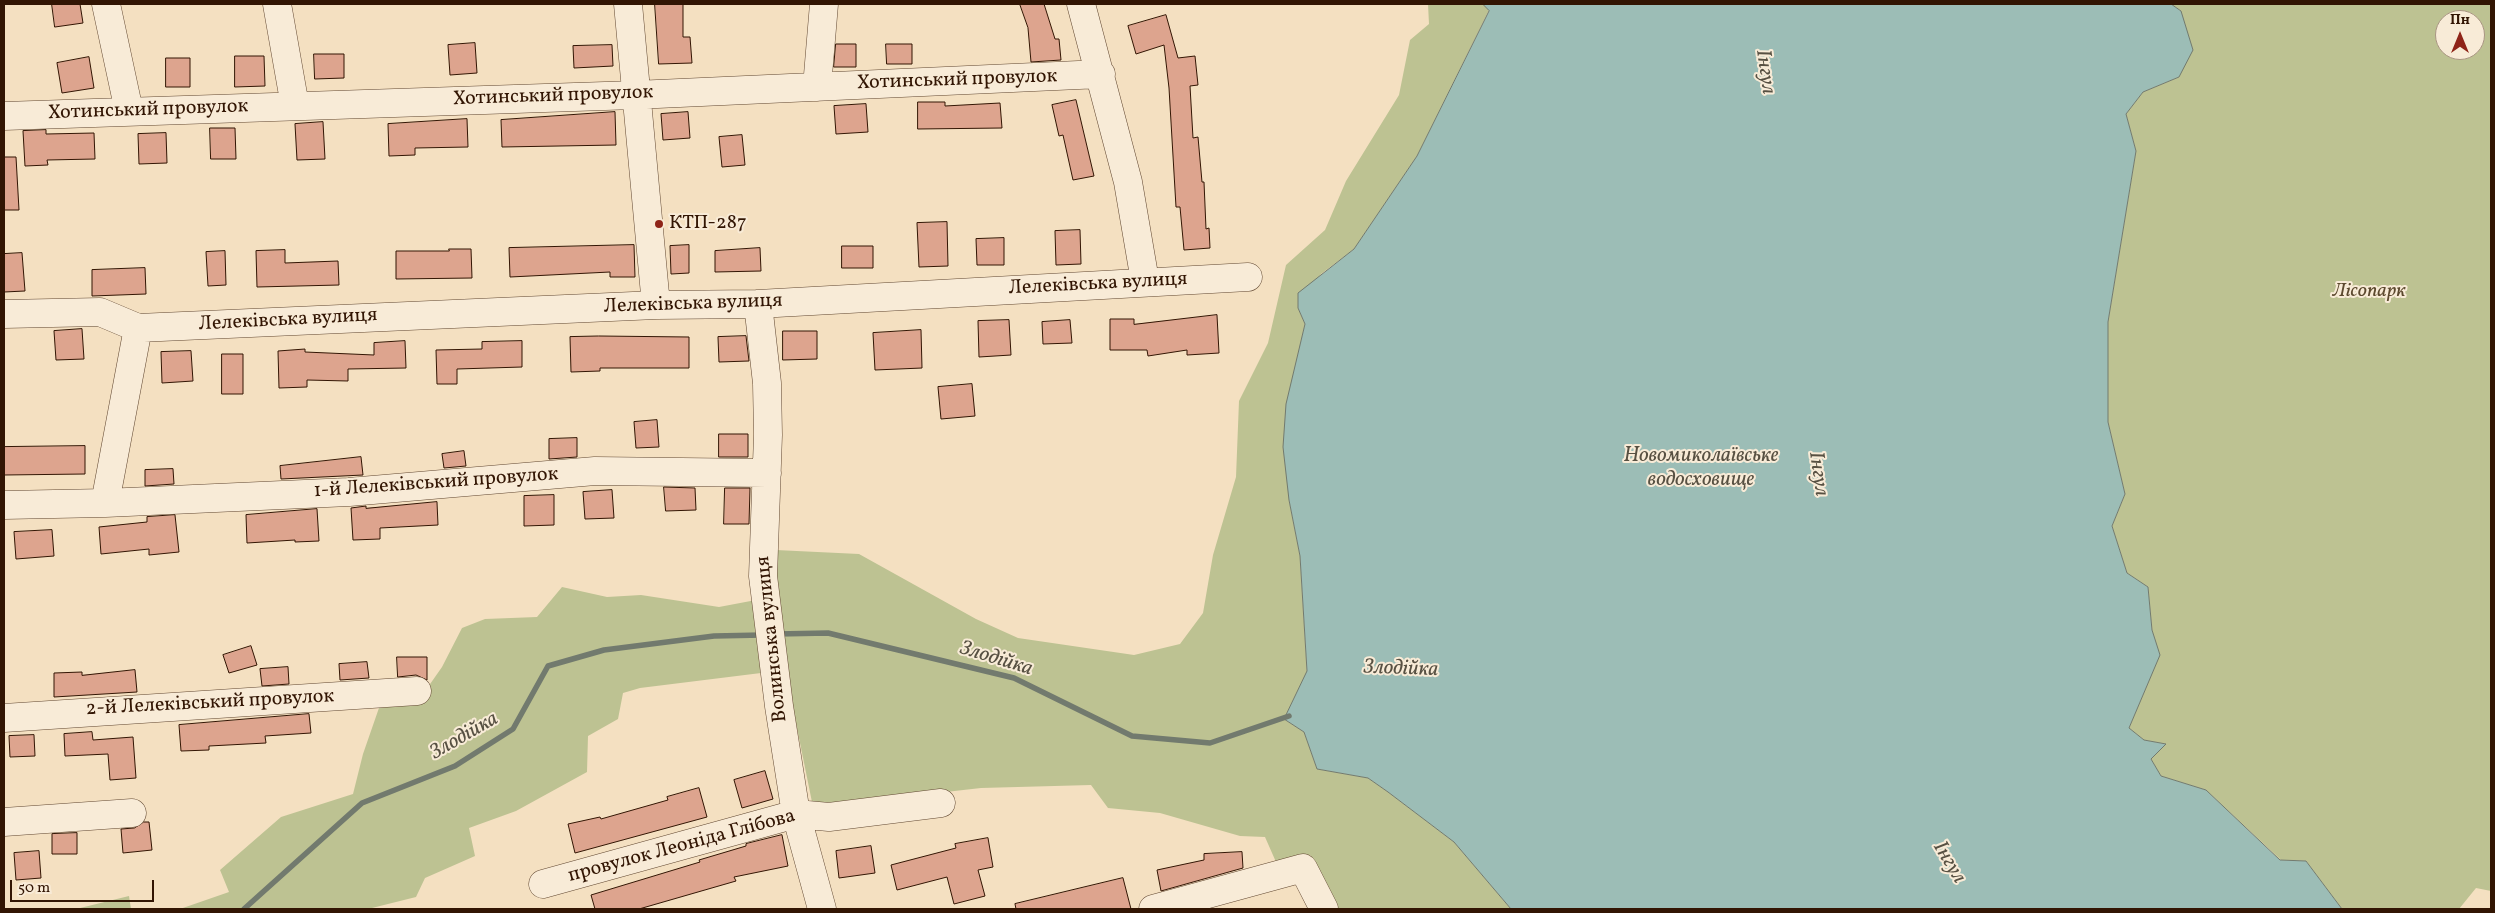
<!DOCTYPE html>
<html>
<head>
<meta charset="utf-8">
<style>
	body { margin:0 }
	#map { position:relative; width:2495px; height:913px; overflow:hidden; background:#f4e0c1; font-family:Vollkorn,serif }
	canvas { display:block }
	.frame { position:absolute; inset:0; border:5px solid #321503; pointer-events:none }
	.north { position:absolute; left:2435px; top:10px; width:50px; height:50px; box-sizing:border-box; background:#f8ebd7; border:1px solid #a99582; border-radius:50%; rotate:0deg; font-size:14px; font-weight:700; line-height:20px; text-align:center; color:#321503 }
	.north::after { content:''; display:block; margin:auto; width:18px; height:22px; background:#8f2418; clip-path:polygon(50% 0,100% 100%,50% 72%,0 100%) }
	.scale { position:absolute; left:10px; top:880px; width:144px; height:22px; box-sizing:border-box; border:2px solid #321503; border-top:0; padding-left:6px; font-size:15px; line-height:18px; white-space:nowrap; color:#321503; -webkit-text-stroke:4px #f8ebd7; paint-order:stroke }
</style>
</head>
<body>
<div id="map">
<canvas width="2495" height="913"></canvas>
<div class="frame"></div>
<div class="north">Пн</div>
<div class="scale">50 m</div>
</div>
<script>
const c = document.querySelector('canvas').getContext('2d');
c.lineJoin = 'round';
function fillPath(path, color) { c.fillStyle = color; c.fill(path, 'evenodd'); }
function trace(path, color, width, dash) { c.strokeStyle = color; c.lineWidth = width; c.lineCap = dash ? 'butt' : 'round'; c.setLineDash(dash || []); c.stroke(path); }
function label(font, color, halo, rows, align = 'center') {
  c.font = font + ' Vollkorn,serif'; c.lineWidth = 4; c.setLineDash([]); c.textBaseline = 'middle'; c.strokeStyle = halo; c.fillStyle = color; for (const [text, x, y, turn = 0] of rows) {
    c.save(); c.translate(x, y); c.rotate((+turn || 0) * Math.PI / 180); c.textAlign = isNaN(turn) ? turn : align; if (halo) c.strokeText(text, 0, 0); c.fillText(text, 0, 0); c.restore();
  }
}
const green = new Path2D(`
	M1428,4H1483L1489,10L1417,156L1354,249L1321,274L1298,308L1305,324L1299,352L1289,500L1300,556L1307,672L1284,719L1304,732L1317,769L1368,778L1388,792L1454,842L1511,909H1338L1310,855L1276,862L1265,837L1240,836L1160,813L1108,808L1091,785L981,788L813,807L786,674L761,673L640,688L623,693L618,719L588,736L587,772L516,811L469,828L475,856L425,878L416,897L368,909H180L229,892L220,870L281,817L353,794L363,754L380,705L421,697L442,667L462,628L485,619L537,617L562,587L607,597L641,595L719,607L756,600L755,549L859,554L976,619L1018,638L1134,655L1180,644L1203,613L1213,555L1236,477L1239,401L1268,343L1286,265L1325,230L1346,181L1399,95L1410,40L1429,24Z
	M2171,4H2491V891L2476,888L2459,909H2342L2306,861L2281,860L2206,790L2161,776L2151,759L2165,744L2144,740L2129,728L2159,655L2152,630L2148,587L2127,573L2112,526L2125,494L2108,422V322L2136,151L2126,114L2143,92L2179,77L2181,11ZM2445,20H2475V50H2445Z
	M129,896L131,909H76Z`);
const water = new Path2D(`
	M1483,4H2171L2181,11L2193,50L2179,77L2143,92L2126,114L2136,151L2108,322V422L2125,494L2112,526L2127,573L2148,587L2152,630L2160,655L2129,728L2144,740L2166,744L2151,759L2161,776L2206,790L2280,860L2306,861L2342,909H1511L1454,842L1388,792L1368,778L1317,769L1304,732L1284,719L1307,671L1300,556L1289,500L1283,447L1286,404L1305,324L1298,308V293L1354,249L1417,156L1489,11Z`);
const stream = new Path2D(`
	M777,634L828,633L1014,678L1132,736L1210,743L1289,716
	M244,909L362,803L455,766L513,729L548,666L604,650L714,636L763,635`);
const building = new Path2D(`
	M52,4H80L83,23L55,27Z
	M655,4H683V37H690L692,63L659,64Z
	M1020,4H1044L1055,39H1059L1061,60L1031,62L1028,28Z
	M1166,15L1178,58L1195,56L1198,85L1190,86L1193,138L1198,137L1202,182H1204L1206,229L1209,228L1210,248L1184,250L1180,207H1176L1169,88L1164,45L1136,54L1128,26Z
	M475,43L477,73L450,75L448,45Z
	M836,44H856V67H834Z
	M886,44H912V64H887Z
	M612,45L613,66L574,68L573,46Z
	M314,54H344V78L315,79Z
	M235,56H264L265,86L235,87Z
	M89,57L94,88L62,93L57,63Z
	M166,58H190V87H166Z
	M1076,100L1094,176L1073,180L1063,135L1059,136L1052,105Z
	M918,102H945V106L1000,103L1002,128L918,129Z
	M866,104L868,132L836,134L834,106Z
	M615,112L616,145L502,147L501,120Z
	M688,112L690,138L663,140L661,114Z
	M467,119L468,147L415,148V155L389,156L388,124Z
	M323,122L325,159L297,160L295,124Z
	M210,128H235L236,159H211Z
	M46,130V134L94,133L95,159L47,160L48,165L25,166L23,131Z
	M166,133L167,163L139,164L138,134Z
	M742,135L745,165L722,167L719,137Z
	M4,157H16L19,210H4Z
	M947,222L948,266L919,267L917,223Z
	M1080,230L1081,264L1056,265L1055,231Z
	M1004,238V265H977L976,239Z
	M634,245L635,277H610V272L510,277L509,248Z
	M689,245V273L671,274L670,246Z
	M842,246H873V268H842Z
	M760,248L761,271L715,272V251Z
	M449,249H471L472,278L396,279V251H449Z
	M285,250V263L338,261L339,285L257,287L256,251Z
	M225,251L226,285L208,286L206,252Z
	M22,253L25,291L4,292V254Z
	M145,268L146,294L92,296V270Z
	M1217,315L1219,353L1187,355V350L1148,356L1147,350H1110V319H1134V324Z
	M1009,320L1011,355L979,357L978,321Z
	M1070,320L1072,343L1043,344L1042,322Z
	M82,329L84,359L56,360L54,331Z
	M921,330L922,368L875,370L873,333Z
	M783,331H817V359L783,360Z
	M599,336L689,337V368H600V371L571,372L570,337Z
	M746,336L749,361L719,362L718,337Z
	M405,341L406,368L348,369V381L307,380V387L279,388L278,351L305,349V352L374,355V343Z
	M522,341V367L457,369V384H437L436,350L482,349V342Z
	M191,351L193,381L162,383L161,352Z
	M222,354H243V394H222Z
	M972,384L975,416L941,419L938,387Z
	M657,420L659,447L636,448L634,422Z
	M719,434H748V457H719Z
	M577,438V457L549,459V439Z
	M85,446V474L4,475V447Z
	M464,451L466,466L444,468L442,454Z
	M361,457L363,475L281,479L280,466Z
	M173,469L174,484L145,486V470Z
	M664,487L695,488L696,510L666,511Z
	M725,488H750L749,524H724Z
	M612,490L614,518L585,519L583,492Z
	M554,495V525L524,526V496Z
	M437,502L438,525L380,528V539L353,540L351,508L366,506V508Z
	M317,509L319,541L295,542V540L247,543L246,515Z
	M175,515L179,552L149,555V549L101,554L99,527L147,522V517Z
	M52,530L54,556L16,559L14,532Z
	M251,646L257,665L229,673L223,655Z
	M397,657H427V680L416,675L398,677Z
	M367,662L369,678L340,680L339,664Z
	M288,667L289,684L262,686L260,669Z
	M135,670L137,692L54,697V673L82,672V675Z
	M309,714L311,733L265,736L266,743L209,746V750L181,751L179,725Z
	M92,732L93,740L133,737L136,778L110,780L108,754L65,756L64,734Z
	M34,735L35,756L10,757L9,736Z
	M765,771L773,799L742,808L734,780Z
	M699,788L707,817L575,853L568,824L600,817L601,819L668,800L667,797Z
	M144,822H149L152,850L123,853L121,829L134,828Z
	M77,833V854H52V834Z
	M782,835L788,866L734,877L736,881L639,909H595L591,895L700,862L699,860L746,846V844Z
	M988,838L993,867L978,870L985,896L954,904L947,877L897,890L891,865L956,848L955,844Z
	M871,846L875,873L839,878L836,851Z
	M39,851L41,878L16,880L14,853Z
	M1242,852L1243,868L1161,891L1157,870L1204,860V854Z
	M1123,878L1131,909H1016L1015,904Z`);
const minor = new Path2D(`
	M106,4L129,111
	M277,4L295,106
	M628,4L656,305
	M1081,4L1128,182L1145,281
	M817,87L824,4
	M4,116L635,95L1101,74
	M758,304L767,383L768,435L763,576L779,706L796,814L822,909
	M4,314L100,312L138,328
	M105,503L349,492L595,471L767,473
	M4,505L105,503L138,328L656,305L758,304L1248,277
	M4,718L417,691
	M4,822L132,813
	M543,884L796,814L829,817L941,803
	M1153,909L1303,868L1324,909`);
const markers = [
	[659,224,5,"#8f2418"]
];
const streetNames = [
	["Хотинський провулок",957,81,-2],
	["Хотинський провулок",553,97,-2],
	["Хотинський провулок",148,111,-2],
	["Лелеківська вулиця",1098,285,-3],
	["Лелеківська вулиця",693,305,-2],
	["Лелеківська вулиця",288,321,-3],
	["1-й Лелеківський провулок",436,484,-4],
	["Волинська вулиця",773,639,-96],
	["2-й Лелеківський провулок",210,704,-3],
	["провулок Леоніда Глібова",682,847,-15]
];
const poiNames = [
	["КТП-287",669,224]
];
const parkNames = [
	["Лісопарк",2369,292]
];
const waterNames = [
	["Інгул",1764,72,82],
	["Новомиколаївське",1701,457],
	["водосховище",1701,481],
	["Інгул",1817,474,82],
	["Злодійка",996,660,17],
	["Злодійка",1401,670,2],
	["Злодійка",465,737,-30],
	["Інгул",1948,863,59]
];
fillPath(green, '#bdc292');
fillPath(water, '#9cbdb6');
trace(water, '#727a6e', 1);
trace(stream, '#727a6e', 5.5);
fillPath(building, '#dda48e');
trace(building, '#321503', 1);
trace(minor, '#624832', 29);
trace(minor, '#f8ebd7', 28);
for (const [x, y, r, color] of markers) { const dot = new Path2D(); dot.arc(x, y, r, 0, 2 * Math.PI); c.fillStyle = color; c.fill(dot); trace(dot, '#f8ebd7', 2); }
label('20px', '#321503', '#f8ebd7', streetNames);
label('20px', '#321503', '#f8ebd7', poiNames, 'left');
label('italic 20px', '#5c492e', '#f8ebd7', parkNames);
label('italic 21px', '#575042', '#f8ebd7', waterNames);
</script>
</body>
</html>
